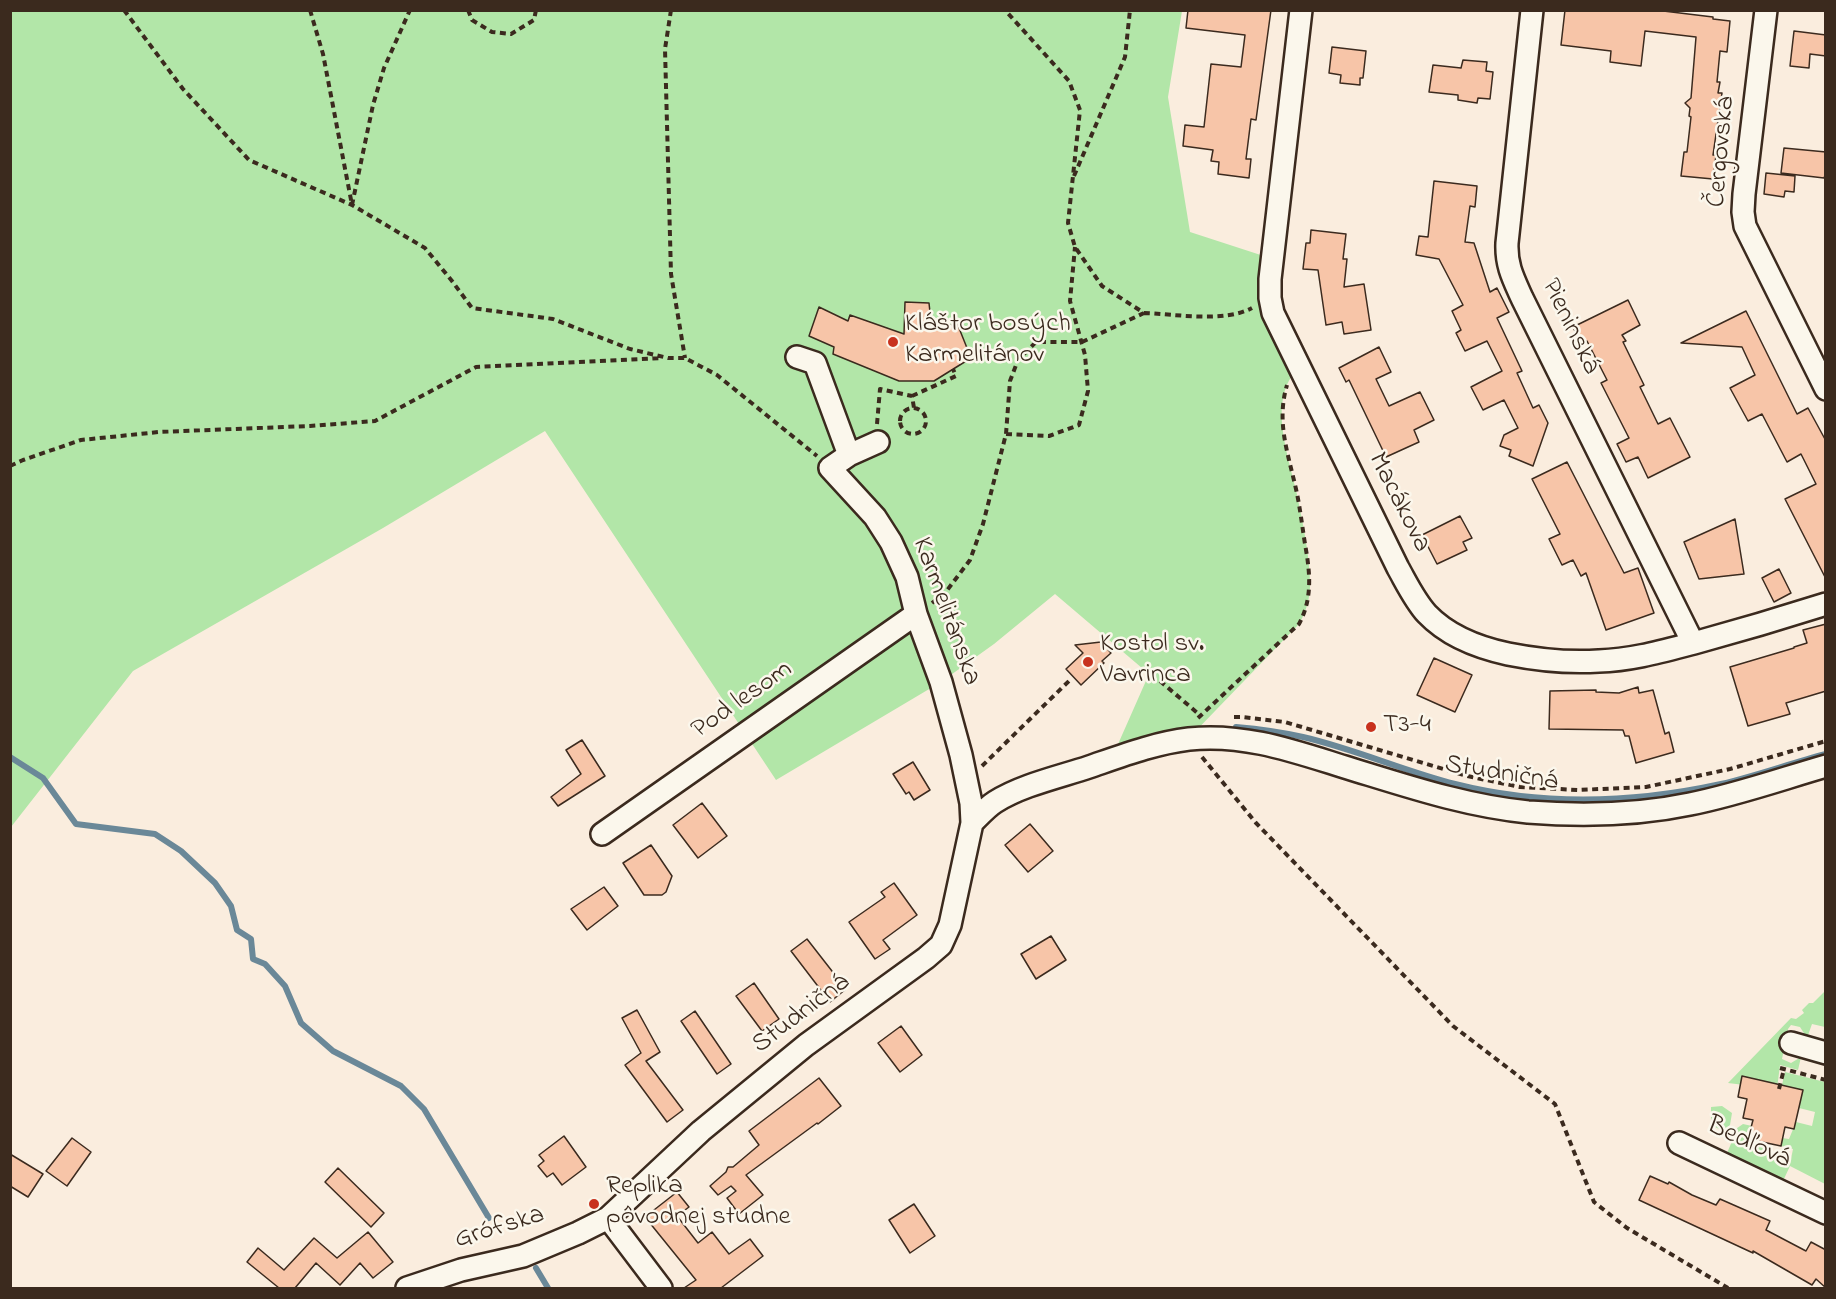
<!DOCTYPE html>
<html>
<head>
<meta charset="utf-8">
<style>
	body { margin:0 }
	#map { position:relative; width:1836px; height:1299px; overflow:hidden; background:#faedde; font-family:"Indie Flower",sans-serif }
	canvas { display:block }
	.frame { position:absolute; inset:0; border:12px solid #3b2a1e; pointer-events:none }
</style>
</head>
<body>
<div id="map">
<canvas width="1836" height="1299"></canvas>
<div class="frame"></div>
</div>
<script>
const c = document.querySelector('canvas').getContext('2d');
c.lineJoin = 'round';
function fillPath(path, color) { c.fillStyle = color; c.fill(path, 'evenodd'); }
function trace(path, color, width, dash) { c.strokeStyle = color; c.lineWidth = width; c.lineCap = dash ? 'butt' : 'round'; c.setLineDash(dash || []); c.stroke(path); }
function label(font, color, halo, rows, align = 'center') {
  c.font = font + ' "Indie Flower",sans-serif'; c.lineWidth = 5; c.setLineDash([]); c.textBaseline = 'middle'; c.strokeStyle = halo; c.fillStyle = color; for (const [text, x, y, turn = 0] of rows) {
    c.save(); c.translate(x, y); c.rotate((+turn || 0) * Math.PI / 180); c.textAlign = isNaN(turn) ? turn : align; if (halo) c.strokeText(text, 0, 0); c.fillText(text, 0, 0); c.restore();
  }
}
const green = new Path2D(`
	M11,11H1182L1168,97L1190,232L1273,259L1270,279L1299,368C1267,397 1288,454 1296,490C1302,519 1310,555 1310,585C1310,599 1306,612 1299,624L1188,739L1111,760L1149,674L1055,594L994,644L941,682L776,780L545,431L383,528L133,671L11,827Z
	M1825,991V1027L1812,1024L1807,1038L1800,1027L1791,1025L1788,1029L1782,1059L1791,1063L1801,1057L1798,1070L1780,1065L1777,1089L1728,1083L1791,1018L1796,1019L1804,1013L1802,1010L1809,1003H1813Z
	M1785,1072L1825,1082V1184L1790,1166L1783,1181L1725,1154L1727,1153L1733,1139L1727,1135L1743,1124L1752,1126L1749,1139L1753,1140L1752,1143L1763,1146V1150L1777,1153V1156L1791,1159L1793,1149L1781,1146L1782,1138L1789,1139L1796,1122L1812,1126L1815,1112L1799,1108L1803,1090L1782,1085Z
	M1722,1106L1732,1113L1730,1125L1723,1131L1711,1125V1107Z`);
const stream = new Path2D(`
	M1236,727C1259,729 1281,732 1303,737C1355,749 1404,771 1455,784C1542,806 1634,803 1721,784C1756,776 1791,763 1826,754
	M10,757L43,778L76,824L155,834L181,851L215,883L231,906L237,930L251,939L253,959L265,964L285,986L301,1023L333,1051L401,1086L424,1109L489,1218
	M536,1268L548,1288`);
const building = new Path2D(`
	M1188,10H1271L1256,120L1251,119L1246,159H1251L1249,178L1218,174L1219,162L1211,161L1213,150L1183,146L1185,125L1204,127L1211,64L1241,67L1245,35L1186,28Z
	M1565,10H1655L1713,17V19L1730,21L1727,52L1720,51L1717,82H1720L1718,93H1722L1713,155H1716L1713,179L1681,176L1684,152H1687L1691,117L1689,116L1690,108L1685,103L1691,98L1696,37L1645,31L1641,66L1610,62L1611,51L1561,45Z
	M1794,31L1826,35V56L1810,54L1809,68L1790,66Z
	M1332,47L1366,51L1363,78H1360V85L1340,83L1341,75L1329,73Z
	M1463,60L1487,62L1486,71L1493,72L1490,99L1478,98L1477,103L1458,100V95L1429,92L1433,65L1461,68Z
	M1784,148L1826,152V173L1824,178L1781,173Z
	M1766,173L1795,176L1794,192L1785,191L1784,197L1764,194Z
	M1434,181L1477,186L1475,207L1470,206L1465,242L1474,243L1490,292L1497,288L1509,312L1497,318L1522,371L1517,373L1533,408L1539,405L1548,423L1533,466L1509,456L1511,450L1500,446L1504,435L1518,428L1504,400L1483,410L1471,387L1502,371L1487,341L1465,351L1456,333L1461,330L1452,311L1463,305L1439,259L1416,255L1419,236L1428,237Z
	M1311,230L1346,234L1343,259H1347L1344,287L1364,284L1371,330L1344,334L1342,322L1326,325L1318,270L1303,269L1306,243H1310Z
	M1628,300L1640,325L1622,335L1626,341L1623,342L1644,385L1640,387L1658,424L1670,418L1690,457L1648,478L1638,457L1626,462L1617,444L1629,438L1601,383L1607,380L1587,341L1581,344L1573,327Z
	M905,302L929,303L932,331L957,323L971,358L934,381H899L833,354L834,347L809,336L819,307L848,321L850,315L904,334Z
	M1746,311L1797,414L1808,408L1826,441V579L1785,499L1816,484L1801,454L1787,462L1762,414L1748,421L1730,388L1755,375L1742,347L1681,343Z
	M1379,347L1391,372L1376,379L1389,406L1420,392L1434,420L1414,430L1419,442L1386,457L1349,380L1346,382L1339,368Z
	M1567,462L1624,573L1638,568L1654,613L1606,630L1586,573L1581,576L1573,560L1562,565L1549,539L1560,534L1532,479Z
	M1460,516L1472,538L1463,542L1467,550L1437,564L1422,535Z
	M1735,519L1744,574L1699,579L1684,542Z
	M1779,569L1791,593L1774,602L1762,578Z
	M1826,624V691L1786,703L1790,714L1748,726L1730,667L1794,648V647L1807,643L1803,630Z
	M1101,642L1111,653L1102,661L1104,663L1081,685L1066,669L1083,653L1075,645Z
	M1434,658L1472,675L1455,712L1417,695Z
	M1638,687L1639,693L1653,690L1665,734L1669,732L1674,752L1636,763L1629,736H1625L1623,730L1549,729L1550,691L1596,690V692L1619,693Z
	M582,740L605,776L558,806L551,797L581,774L566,750Z
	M913,762L930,790L914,800L909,792L906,794L893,774Z
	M702,803L727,836L698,858L673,825Z
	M1030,824L1053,851L1028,872L1005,845Z
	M651,845L672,876L666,892L662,895H644L623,863Z
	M894,883L917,915L883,940L890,949L875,959L849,922L885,897L881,892Z
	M604,887L618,906L587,930L571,909Z
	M1051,936L1066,960L1036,979L1021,954Z
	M807,939L846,989L830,1002L791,951Z
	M754,983L779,1019L762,1031L736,996Z
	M637,1010L660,1052L646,1061L683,1110L667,1122L625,1065L641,1053L622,1018Z
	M695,1011L731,1064L717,1074L681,1021Z
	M901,1026L922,1055L900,1072L878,1043Z
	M1742,1076L1803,1090L1794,1129L1785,1127L1781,1146L1748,1139L1753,1120L1743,1118L1747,1099L1738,1097Z
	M819,1078L841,1106L818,1124L817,1123L746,1175L763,1195L739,1214L727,1198L736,1191L731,1186L718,1195L710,1186L726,1172L728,1167H733L759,1145L749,1131Z
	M564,1136L586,1167L562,1185L553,1173L547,1177L538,1166L544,1161L539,1155Z
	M72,1138L91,1152L67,1186L46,1171Z
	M10,1154L43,1174L28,1197L10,1186Z
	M338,1168L384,1213L371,1227L325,1182Z
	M1650,1176L1668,1184L1669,1182L1692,1195L1716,1205L1720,1199L1770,1221L1766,1230L1806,1251L1811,1242L1826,1250V1288L1816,1279L1812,1285L1753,1251V1253L1639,1200Z
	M677,1192L689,1207L677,1216L698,1243L712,1232L729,1254L750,1239L763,1256L721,1288H684L696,1280L645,1217Z
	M914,1204L935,1236L910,1253L889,1220Z
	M368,1232L393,1262L373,1278L360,1263L340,1285L316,1263L295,1288H279L247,1262L258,1248L284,1270L314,1238L337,1258Z`);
const path = new Path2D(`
	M124,10L183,89L249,160L352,205L425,248L452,281L472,308L553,319L630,349L668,358H685L717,375L817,456
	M310,10L323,54L352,205L373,105L384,68L410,10
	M468,10L472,20L492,32L511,34L534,20L536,10
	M671,10L665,49L671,274L685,358
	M1074,176L1125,57L1130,10
	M1144,313C1175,314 1224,323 1252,308
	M912,396L956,376L953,369
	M900 421a13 13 0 1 1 26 0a13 13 0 1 1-26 0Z
	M877,424L880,389L912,396L914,408
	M1006,434L1049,436L1079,425L1088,391L1085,355L1070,301L1075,247
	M10,466L23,460L81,440L159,432L310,426L375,421L476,367L661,358
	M932,603L945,593L970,560L983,524L1006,434L1010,381L1018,360L1036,342H1082L1144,313L1102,286L1075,247L1068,223L1080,110L1069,81L1005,10
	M1160,681L1201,716
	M1234,717H1242L1285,722L1467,776L1520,787L1578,790L1646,787L1730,769L1826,741
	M1198,718L1299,624C1313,598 1310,572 1305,544C1302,525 1300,507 1296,489C1288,453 1276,422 1287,385
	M1202,757L1256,823L1453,1026L1555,1104L1594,1202L1627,1228L1728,1288
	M982,766L1072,678
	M1780,1068L1826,1080
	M1779,1089L1784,1069`);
const minor = new Path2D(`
	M1301,10L1270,279V298L1273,313L1398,568C1407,584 1415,601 1427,614C1448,636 1480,648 1508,654C1538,660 1569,663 1599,661C1632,660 1663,651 1694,643C1738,631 1782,618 1826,604
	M1532,10L1507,243C1506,265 1513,278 1522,298L1693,643
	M1766,10L1744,194L1743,212L1745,226L1826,389
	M849,455L878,442
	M972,823C979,816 987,807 995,802C1022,785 1059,777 1089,767C1121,756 1155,743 1189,739C1245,733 1296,752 1348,768C1407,786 1466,806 1528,812C1582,816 1638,815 1690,804C1736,795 1781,779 1826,766
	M602,834L916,614
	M1791,1043L1826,1053
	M1679,1143L1826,1213
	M608,1218L661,1288
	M407,1288L461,1270L523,1256L578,1233L608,1218L701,1131L806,1045L926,958L941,945L950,925L972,823L971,803L961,755L941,682L916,614L907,577L891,542L875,517L830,468L849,455L815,363L797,357`);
const markers = [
	[893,342,6,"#c8321e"],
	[1088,662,6,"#c8321e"],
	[1371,727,6,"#c8321e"],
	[594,1204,6,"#c8321e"]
];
const streetNames = [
	["Čergovská",1723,152,-85],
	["Pieninská",1569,327,64],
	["Macákova",1398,503,63],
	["Karmelitánska",945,612,70],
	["Pod lesom",743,701,-35],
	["Studničná",1501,775,9],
	["Studničná",802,1015,-37],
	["Bedľová",1748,1144,25],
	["Grófska",500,1229,-17]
];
const poiNames = [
	["Kláštor bosých",905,326],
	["Karmelitánov",905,357],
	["Kostol sv.",1100,646],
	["Vavrinca",1100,677],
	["T3-4",1383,727],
	["Replika",606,1188],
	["pôvodnej studne",606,1219]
];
fillPath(green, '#b2e6a8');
trace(stream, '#6a8898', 6);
fillPath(building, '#f7c5a8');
trace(building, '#3b2a1e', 1.5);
trace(minor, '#3b2a1e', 26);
trace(path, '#3b2a1e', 4, [6, 4.5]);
trace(minor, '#fbf7ec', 21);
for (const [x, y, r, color] of markers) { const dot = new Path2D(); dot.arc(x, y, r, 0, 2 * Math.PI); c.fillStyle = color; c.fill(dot); trace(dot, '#fbf7ec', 2); }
label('27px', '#3b2a1e', '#fbf7ec', streetNames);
label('27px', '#3b2a1e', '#fbf7ec', poiNames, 'left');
</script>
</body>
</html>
